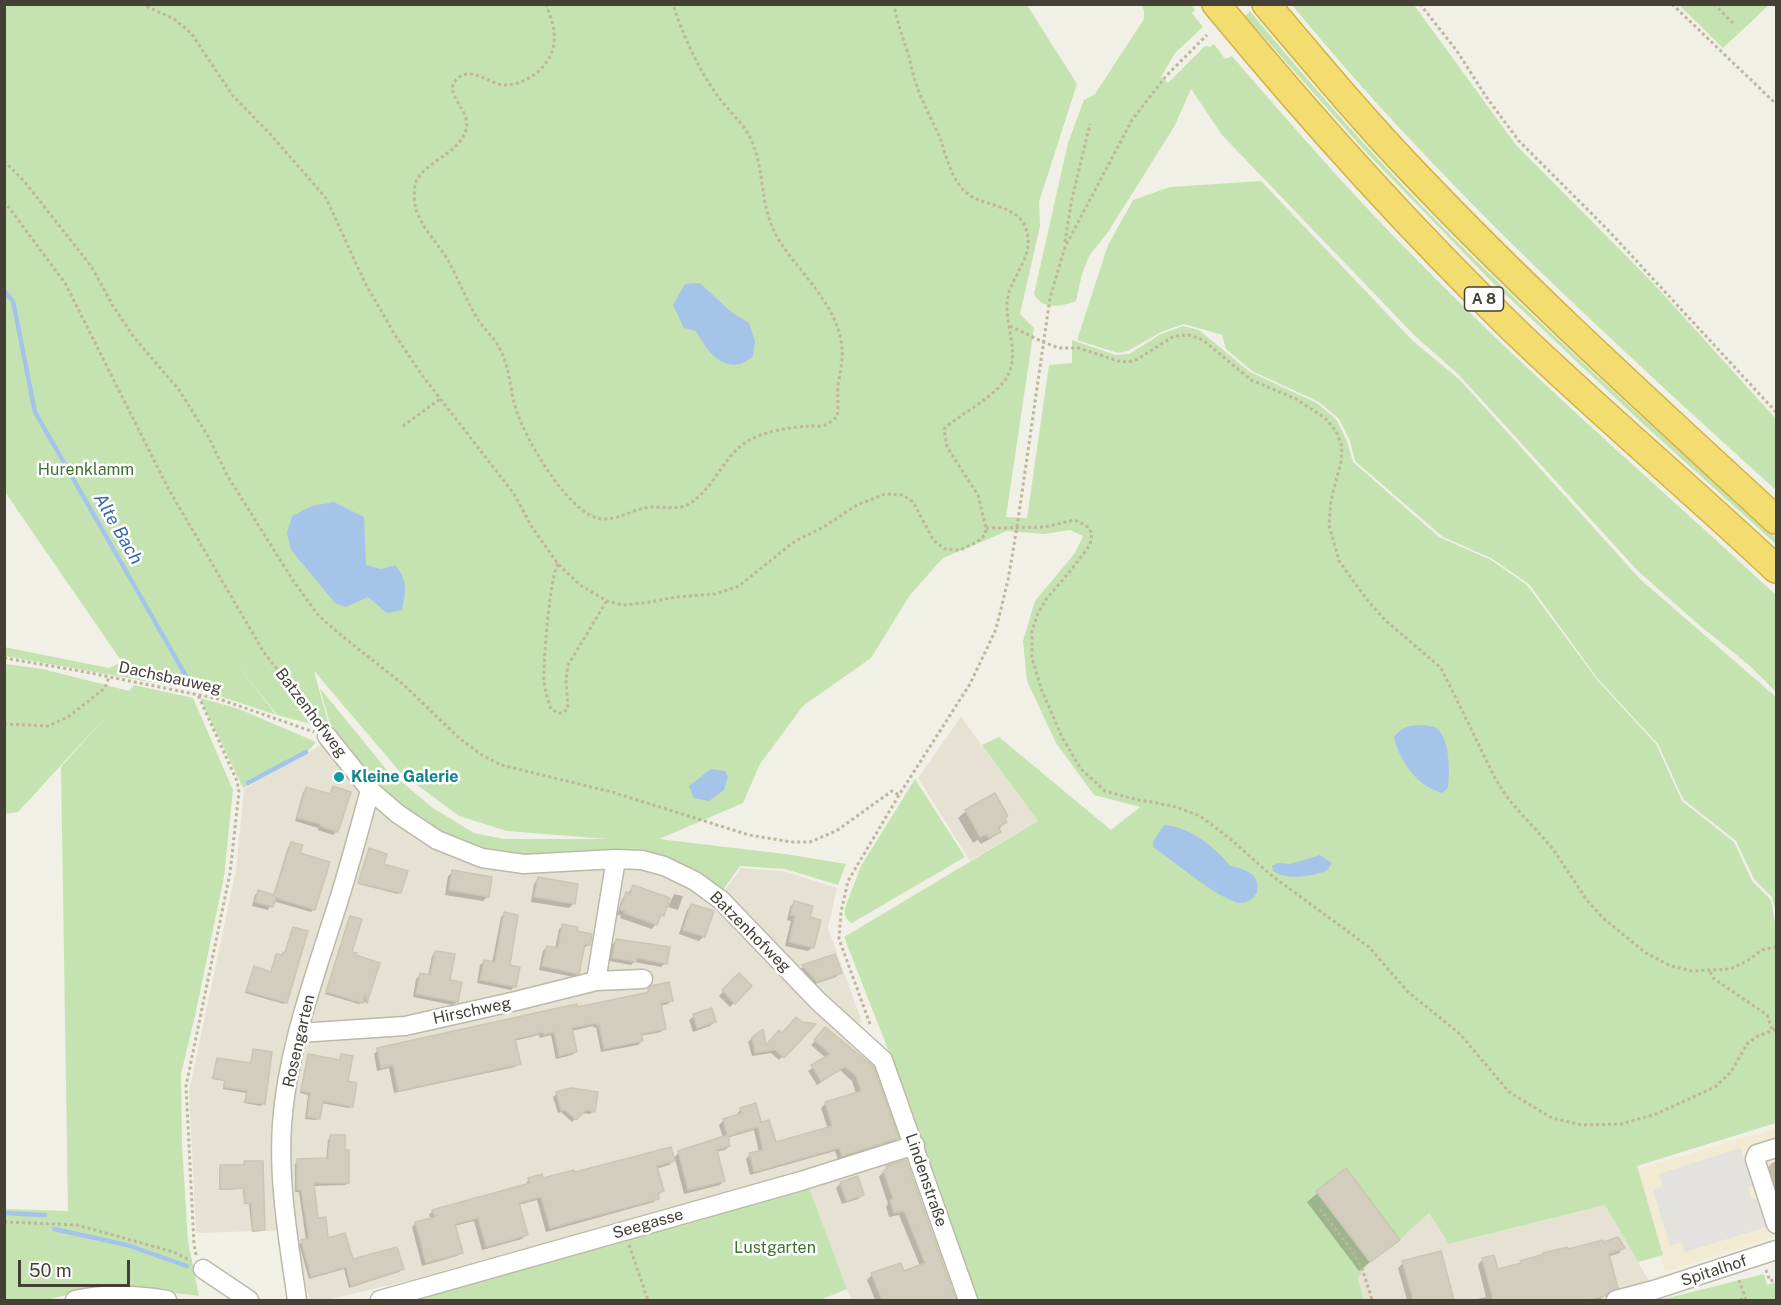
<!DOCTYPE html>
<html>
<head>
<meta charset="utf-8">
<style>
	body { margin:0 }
	#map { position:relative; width:1781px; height:1305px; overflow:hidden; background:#f1f0e6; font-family:"Public Sans",sans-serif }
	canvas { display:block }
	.frame { position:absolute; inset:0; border:6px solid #444036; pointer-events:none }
	.scale { position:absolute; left:18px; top:1260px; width:112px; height:27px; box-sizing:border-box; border:3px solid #444036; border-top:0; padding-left:8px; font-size:18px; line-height:21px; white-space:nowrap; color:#444036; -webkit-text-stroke:4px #fff; paint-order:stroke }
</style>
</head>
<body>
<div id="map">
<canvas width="1781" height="1305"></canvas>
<div class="frame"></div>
<div class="scale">50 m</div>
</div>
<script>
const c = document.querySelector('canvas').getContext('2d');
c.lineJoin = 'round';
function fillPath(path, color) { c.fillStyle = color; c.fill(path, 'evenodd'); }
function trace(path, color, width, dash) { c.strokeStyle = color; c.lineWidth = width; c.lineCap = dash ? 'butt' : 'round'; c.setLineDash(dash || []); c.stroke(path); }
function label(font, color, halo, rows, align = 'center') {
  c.font = font + ' "Public Sans",sans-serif'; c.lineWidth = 5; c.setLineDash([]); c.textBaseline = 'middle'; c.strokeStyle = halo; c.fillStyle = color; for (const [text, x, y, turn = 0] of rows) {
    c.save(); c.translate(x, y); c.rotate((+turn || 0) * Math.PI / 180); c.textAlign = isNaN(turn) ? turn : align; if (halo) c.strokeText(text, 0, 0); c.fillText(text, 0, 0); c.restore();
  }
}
const residential = new Path2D(`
	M961,717L1038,821L970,861L918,778Z
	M321,745L382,811L443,852L623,867L651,871L694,892L717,910L790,987L873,1061L956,1300H851L802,1171L415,1279L327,1300H310L300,1270L292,1230L196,1233L189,1091L236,870L244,789Z
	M741,868L783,871L837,888L828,928L862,1022L855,1025L722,894Z
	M1605,1205L1649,1281L1627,1292L1629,1300H1364L1358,1278L1370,1262L1429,1213L1450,1244Z`);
const commercial = new Path2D(`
	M1776,1128V1236L1665,1272L1632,1171Z`);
const green = new Path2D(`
	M5,5H1027L1077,84L1039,202L1040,226L1020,314L1034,328L1006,517L1027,518L1049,365L1072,363V340L1116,355L1129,354L1161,334L1183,326L1199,330L1250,372L1317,403L1336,419L1347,441L1353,462L1439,537L1491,560L1527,585L1598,681L1656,744L1682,801L1734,842L1752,881L1771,900L1776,927V1123L1637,1166L1663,1255L1638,1262L1605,1205L1449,1244L1429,1213L1399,1240L1370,1262L1358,1278L1364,1300H976L898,1075L844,937L1038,821L982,745L999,737L1111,830L1140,807L1094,795L1056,743L1027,681L1023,641L1035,601L1075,553L1083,536L1070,530L1045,534L1007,531L943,558L910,595L871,658L803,706L760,764L743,803L659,839L785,854L846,864L838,885L785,869L740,866L721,893L640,853L526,860L463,846L389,801L332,732L320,688L386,769L433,808L474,833L504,839H607L507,831L459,816L401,773L314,671L330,729L277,715L233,659L276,715L219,696L184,688L5,656L4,647L109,668L122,662L5,492Z
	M1142,5H1191L1195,10L1192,13L1203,27L1175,53L1161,77L1168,83L1205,46L1210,47L1214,44L1225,59L1232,56C1293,127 1354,197 1421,264C1535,380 1657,485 1776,595V692L1749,665L1698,624L1638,571L1458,374L1414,335L1222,135L1191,89L1174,127L1108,232L1089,256L1082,274L1076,301C1060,307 1043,310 1034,294L1068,143L1084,100L1095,94L1144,19V11Z
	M1292,5H1414L1516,145L1654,284L1776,419V490C1606,336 1438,183 1292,5Z
	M1679,5H1769L1723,48Z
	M1250,11C1307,80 1366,148 1428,212C1539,326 1658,432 1776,538V544L1644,425L1487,277L1366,152L1245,16Z
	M1261,181L1413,341L1460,380L1640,579L1776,697V913L1772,897L1754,879L1736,841L1683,799L1658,744L1598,679L1529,584L1491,558L1443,537L1355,461L1350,441L1339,419L1319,402L1252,371L1226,349L1222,335L1184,324L1161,332L1128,351L1118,353L1077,340L1108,245L1133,200L1170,187Z
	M5,664L43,669L129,691L134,685L193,698L233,790L224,877L195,1016L181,1074L182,1144L188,1242L199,1296L135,1288L93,1289L45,1300H5V1209L68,1211L61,767L110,712L18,812L5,814Z
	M200,698L239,709L316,742L308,751L243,788Z
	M915,779L965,857L852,923C845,919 844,915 845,908L861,866Z
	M808,1185L847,1289L820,1300H400Z
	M1764,1274L1767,1285L1776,1282V1300H1660Z`);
const parking = new Path2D(`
	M1740,1148L1754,1186L1748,1188L1752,1199L1756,1198L1766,1227L1685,1252L1681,1242L1670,1246L1653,1190L1663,1186L1659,1174Z`);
const water = new Path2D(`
	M700,283L731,312L749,323L755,341L753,357C749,359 744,363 740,364C718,369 705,347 696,331L684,328L673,305L685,284Z
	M334,502L364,517L366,565L381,569L395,565C408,580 406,591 402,610L387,613L368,597L346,607L335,603L291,550L287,533L292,516L312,506Z
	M1422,725C1427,726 1433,726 1436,728C1450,737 1450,772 1448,787L1443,793C1418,788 1399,760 1394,737C1402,726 1409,726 1422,725Z
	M711,769L725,771L728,777L724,790L709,801L694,798L689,786Z
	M1164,825C1188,826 1216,847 1230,866C1239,867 1254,872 1257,882C1258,886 1257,889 1257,893C1253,898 1248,903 1241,903C1223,903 1171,859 1153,847V841Z
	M1320,855L1332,863L1327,871C1311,876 1287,881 1273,871L1272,866L1278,863L1290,864Z`);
const shadow = new Path2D(`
	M333,788L337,831L333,835L318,830V828L295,821L303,792L307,789L328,795Z
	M994,795L1005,822L992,838L981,844L978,840L973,843L958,818L966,811Z
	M292,844L298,855L314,909L311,912L273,901L268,910L252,906L255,895L259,892L273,896L288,847Z
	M369,850L400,892L398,894L358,884Z
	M453,872L487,897L483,901L445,895L448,876Z
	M538,879L574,903L569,908L531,902L534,884Z
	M633,887L662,915L652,929L620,918L621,915H617L622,899Z
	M674,894L683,896L678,910L668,907Z
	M794,903L813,947L808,951L785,946L791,921L787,920L790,907Z
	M692,906L704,936L699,941L679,934L687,910Z
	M505,913L508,966L515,986L511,990L477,983L480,965L484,962L492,963L501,917Z
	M351,917V953L355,956L378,964L366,1002L365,1003L364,1000L359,1004L325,994L348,920Z
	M563,926L575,932L589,945L583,948L578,973L574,977L539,970L543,951L547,947L555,949L559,929Z
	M293,928L286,1002L284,1004L245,993L254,968L270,973L275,957L285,954Z
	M616,941L665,963L661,967L634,962L631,965L609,961L612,945Z
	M436,952L457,1001L453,1005L413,997L416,979L420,975L428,976L432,956Z
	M835,955L840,972L836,977L812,985L799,971L803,967Z
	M739,975L750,986L730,1007L719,996Z
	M652,987L671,1000L668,1004L660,1006L665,1028L661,1032L640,1036L642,1041L638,1045L601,1052L596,1027L593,1028V1026L571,1031L575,1052L572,1055L556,1059L551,1035L540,1038L539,1035L514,1041L519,1063L515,1067L394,1093L389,1068L377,1071L374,1054L378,1050L644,995Z
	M694,1016L714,1022L710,1026L693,1032L689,1020Z
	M826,1029L897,1138L893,1142L838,1160L835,1151L750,1175L746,1159L750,1155L759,1152L754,1130L727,1138L729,1146L725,1150L716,1152L724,1180L720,1185L684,1194L675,1159L669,1165L656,1169L662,1191L654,1202L546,1232L537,1200L518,1205L526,1234L522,1239L482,1250L474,1221L454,1226L462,1252L457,1256L422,1266L412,1227L416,1223L431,1219L429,1215L433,1211L525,1185L529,1179L542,1180L673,1159L679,1152L723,1138L719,1125L724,1120L737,1116V1114L741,1109L760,1124L775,1144L828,1129L821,1108L825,1104L856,1094L852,1081L840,1070L817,1085L808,1071L826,1058L811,1045Z
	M752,1038L765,1048H790L779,1060L771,1053L752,1056L748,1042Z
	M253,1051L263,1104L261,1106L244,1103L246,1093L223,1089L224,1081L212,1079L217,1059L250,1064Z
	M342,1055L352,1106L349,1108L321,1103L319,1118L316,1120L305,1119L308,1095L300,1093L307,1058L309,1056L339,1061Z
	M557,1094L594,1111L590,1114L581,1113L572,1122L561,1112L558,1113L553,1097Z
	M331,1137L348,1183L345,1185L313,1186L316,1219L326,1240L352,1261L402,1269L399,1272L349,1288L344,1269L309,1279L299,1244L306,1240L299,1192H295V1164L298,1161L326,1160L328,1140Z
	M905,1161L955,1300H875L867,1280L872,1275L903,1273L920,1266L899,1215L889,1217L886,1207L888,1204L879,1177L887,1167Z
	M1776,1161V1218L1762,1173L1772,1163Z
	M244,1163L263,1229L261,1231L252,1232L249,1204H244L243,1189L219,1190V1169L221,1167L243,1166Z
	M1345,1170L1398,1239L1359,1271L1307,1202Z
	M841,1183L862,1195L858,1199L842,1204L836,1188Z
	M1603,1244L1623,1248L1619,1253L1608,1257L1616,1287L1599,1300H1473L1486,1297L1478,1265L1482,1260L1497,1271L1518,1265L1521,1262Z
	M1403,1263L1436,1290L1438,1300H1407L1398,1268Z`);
const stream = new Path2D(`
	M4,291L13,301L35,412L186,676
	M248,783L306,752
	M4,1213L45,1215
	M54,1229L127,1245L187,1266`);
const building = new Path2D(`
	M333,786L351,792L338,832L320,826L321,824L297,818L306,787L330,794Z
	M995,793L1008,816L1005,818L1007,822L998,827L1001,832L989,838L986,834L980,837L965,810Z
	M291,842L303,845L300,853L330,862L315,910L276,898L273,907L255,902L258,890L274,895Z
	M369,848L387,854L384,864L408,871L401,893L358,883Z
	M452,870L492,877L489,897L449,890Z
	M538,877L578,884L575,904L534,897Z
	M633,885L670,898L664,916L661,915L657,925L624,913L625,911L620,910L626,892L630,894Z
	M794,901L813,906L810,917L821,920L814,948L789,942L795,916L790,915Z
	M691,904L714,911L705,937L683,930Z
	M504,912L518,915L510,965L520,967L516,987L480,980L484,960L495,962Z
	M350,916L362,919L352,952L357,953L356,955L380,963L367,1003L365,993L363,1003L326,992Z
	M562,924L578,927L577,931L592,934L590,945L585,944L579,974L542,966L547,946L558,948Z
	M293,927L308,931L287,1003L246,991L254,966L271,972L276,954L282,955L283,952H285Z
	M616,939L670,947L667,964L637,958L636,962L612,958Z
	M435,951L455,954L450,980L462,982L458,1002L416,994L420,973L430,975Z
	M835,954L842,973L817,982L802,965Z
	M739,973L752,986L735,1004L722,990Z
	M669,982L673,1001L661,1003L666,1029L641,1034L643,1041L604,1049L599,1024L597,1025L596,1023L572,1028L577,1052L559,1056L554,1032L544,1035L543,1032L515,1039L521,1064L398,1091L393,1065L381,1068L377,1048L558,1008L577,1004L578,1007L649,992L648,989L651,986Z
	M712,1008L716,1022L697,1028L693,1014Z
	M796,1017L802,1022L816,1024L784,1058L775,1050L755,1053L752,1037L763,1029L766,1045L779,1030L782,1033Z
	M825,1027L873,1066L899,1138L842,1156L839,1148L754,1172L749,1153L763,1150L758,1127L728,1136L730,1146L717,1150L725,1181L688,1190L678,1151L727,1135L723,1119L742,1113L740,1108L756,1103L761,1122L769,1120L776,1142L832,1126L825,1102L861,1091L856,1076L845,1067L821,1081L811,1065L830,1054L814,1040Z
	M253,1049L272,1052L265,1104L245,1102L247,1091L224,1087L225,1080L213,1078L217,1058L251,1063Z
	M308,1054L340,1060L341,1054L353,1056L348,1081L357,1083L353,1107L323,1101L320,1119L307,1117L310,1093L301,1091Z
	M571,1088L598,1092L595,1112L586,1110L576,1120L565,1110L561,1111L556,1092Z
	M330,1135H345V1150H349V1183H314L318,1218L326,1217L328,1238L345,1233L353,1259L397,1247L404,1269L351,1286L346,1267L311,1277L301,1240L309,1238L301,1190H297V1159L328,1158Z
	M671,1147L675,1161L657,1166L664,1191L658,1193L659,1199L550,1228L541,1197L519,1203L528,1235L486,1247L478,1218L455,1224L463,1253L426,1263L415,1222L435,1217L432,1210L530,1183L528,1178L542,1174L543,1178L574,1170L575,1172Z
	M906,1160L956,1300H882L871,1273L901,1263L904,1271L925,1263L904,1211L894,1213L890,1200L893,1199L883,1171L887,1169L886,1166Z
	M244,1161H263L265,1230L253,1231L251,1203H245L244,1188L220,1189V1165H244Z
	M1346,1168L1400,1240L1370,1262L1316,1191Z
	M858,1176L864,1195L846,1201L840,1182Z
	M1618,1237L1625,1248L1609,1254L1618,1288L1609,1292L1605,1296L1589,1300H1493L1482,1258L1494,1255L1498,1269L1521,1263L1520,1261L1544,1254L1543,1253L1567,1247L1568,1249L1603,1240L1604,1242Z
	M1441,1251L1454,1300H1413L1402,1261Z`);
const path = new Path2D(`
	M141,4L174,19L191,33L233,96L271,135L326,198L365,283L395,335L422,375L514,494L533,529L558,564L580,585L607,601L623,605L645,603L676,597L715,594L739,586L795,541L822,528L857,505L885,494L903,495L913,502L934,541L945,549L960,550L977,542L985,535L986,528L978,495L947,447L944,429C961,413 1000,395 1009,373C1020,347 1001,318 1009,292C1017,269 1037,250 1024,224C1014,205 983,206 968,194C951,181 947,157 940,138C932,120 922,102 916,84C912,73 911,63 908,53C902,36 897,21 894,4
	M546,4C550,16 556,29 554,42C553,65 526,86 504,85C489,84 472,66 458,78C440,93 472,109 466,130C458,156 421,162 415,185C414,192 414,202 416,209C422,229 439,244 449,262C459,280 466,300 477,318C482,326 489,333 495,341C511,364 508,384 516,409C524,437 570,517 602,519C617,520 631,511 644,508C658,505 674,511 687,505C713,491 722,458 746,442C763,431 791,427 811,426C815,426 821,427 825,425C829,424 833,419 837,417C839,406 837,396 838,385C840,373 843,360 842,349C839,304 797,272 776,235C758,202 766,164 748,134C740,120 726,108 717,95C699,70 682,34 673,4
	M1420,4L1457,51L1487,98L1519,141L1607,229L1776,412
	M1672,4L1776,104
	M1714,4L1733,23
	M4,161L24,181L91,266L113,306L133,336L179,390L208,436L227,475L292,579L318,615L337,632L404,685L459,738L482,755L501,765L612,792L749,835L791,842H810L836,831L892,791L899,795
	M4,201L65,283L168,488L263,651L319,724
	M1065,242L1071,203L1090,124
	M1010,326L1043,342L1059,348H1079L1118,361L1128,362L1138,359L1174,336L1189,335L1203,340L1251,380L1296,399L1325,418L1336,431L1342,446L1341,462L1331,500L1329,525L1339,561L1368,601L1384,619L1441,668L1496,780L1510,801L1553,849L1586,899L1603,918L1646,953L1671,966L1692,971L1730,969L1747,961L1762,950L1776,947
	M403,426L440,399
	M986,528L1045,527L1074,520L1086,525L1092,533L1090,545L1072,569L1047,598L1038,613L1032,631V658L1042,691L1063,739L1081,769L1105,791L1134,799L1173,806L1200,816L1228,837L1271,875L1369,947L1407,991L1460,1034L1509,1092L1552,1118L1582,1125L1621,1124L1656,1114L1715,1087L1731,1072L1747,1044L1756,1037L1776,1029
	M558,564C550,575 543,664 544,681C545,691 548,700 551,709L558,713H563L568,708L566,680L568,665L606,602
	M4,658L80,671L219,699L314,732
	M4,724L48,726L68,717L105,688L109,677
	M1710,972L1713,978L1767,1015L1772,1029
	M870,1024L839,939L841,912L848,881L899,795L970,684L996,629L1008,580L1017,527L1050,298L1065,247L1132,120L1166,76L1207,35
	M1320,1209L1350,1248L1362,1268L1372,1300
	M4,1222L77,1225L174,1252L191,1261
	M629,1245L648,1300
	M196,1255L194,1244L186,1086L230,873L239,792L237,781L198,695
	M1766,1270L1770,1281L1776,1279
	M1739,1280L1746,1300
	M1740,1300L1745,1298`);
const minor = new Path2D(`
	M327,736L370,790L398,814L437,840L482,858L524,864L616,859L642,860L664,866L695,881L721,900L818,1001L883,1060L968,1300
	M596,981L616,859
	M299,1033L405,1026L516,1001L596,981L643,979
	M1776,1148L1757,1154L1755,1159L1776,1224
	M203,1269L249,1300
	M75,1300C105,1293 137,1295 167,1300
	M297,1300C289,1243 278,1183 282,1124C287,1052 313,981 335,912C348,872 359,831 370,790
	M380,1300L801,1181L915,1145
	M1616,1300L1654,1290L1776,1250`);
const highway = new Path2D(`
	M1216,4C1310,118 1408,227 1514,330C1599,412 1690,488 1776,569
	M1266,4C1315,62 1363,120 1416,175C1530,295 1654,407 1776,520`);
const markers = [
	[339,777,6,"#0f9aa8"]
];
const shields = [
	[1484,299,39]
];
const shieldNames = [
	["A 8",1484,299]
];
const parkNames = [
	["Hurenklamm",86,470],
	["Lustgarten",775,1248]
];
const streetNames = [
	["Dachsbauweg",170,678,12],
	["Batzenhofweg",311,713,53],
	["Batzenhofweg",750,932,45],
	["Hirschweg",472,1011,-12],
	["Rosengarten",299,1041,-77],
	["Lindenstraße",926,1180,71],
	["Seegasse",648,1224,-16],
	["Spitalhof",1714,1271,-18]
];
const cultureNames = [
	["Kleine Galerie",351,777]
];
const waterNames = [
	["Alte Bach",118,529,60]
];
fillPath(residential, '#e5e2d4');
fillPath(commercial, '#f2ead2');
fillPath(green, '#c5e3b1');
fillPath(parking, '#e3e2de');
fillPath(water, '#a6c4ea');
fillPath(shadow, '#0003');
trace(stream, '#a6c4ea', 4.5);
fillPath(building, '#d2cdbc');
trace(building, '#ccc6b0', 1.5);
trace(minor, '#bcb9a9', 21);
trace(highway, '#d1b341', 30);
trace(path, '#bdb69c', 3, [3, 3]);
trace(minor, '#fff', 18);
trace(highway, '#f3dc70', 27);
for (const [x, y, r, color] of markers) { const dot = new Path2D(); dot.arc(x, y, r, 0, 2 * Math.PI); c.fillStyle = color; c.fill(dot); trace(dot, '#fff', 2); }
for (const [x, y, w] of shields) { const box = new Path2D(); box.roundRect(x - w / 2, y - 12, w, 24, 4.5); c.fillStyle = '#fff'; c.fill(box); trace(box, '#444036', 1.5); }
label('bold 15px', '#444036', null, shieldNames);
label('16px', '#3c712e', '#fff', parkNames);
label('16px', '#444036', '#fff', streetNames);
label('bold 16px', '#0d838f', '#fff', cultureNames, 'left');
label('italic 18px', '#3766a7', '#fff', waterNames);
</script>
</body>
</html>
